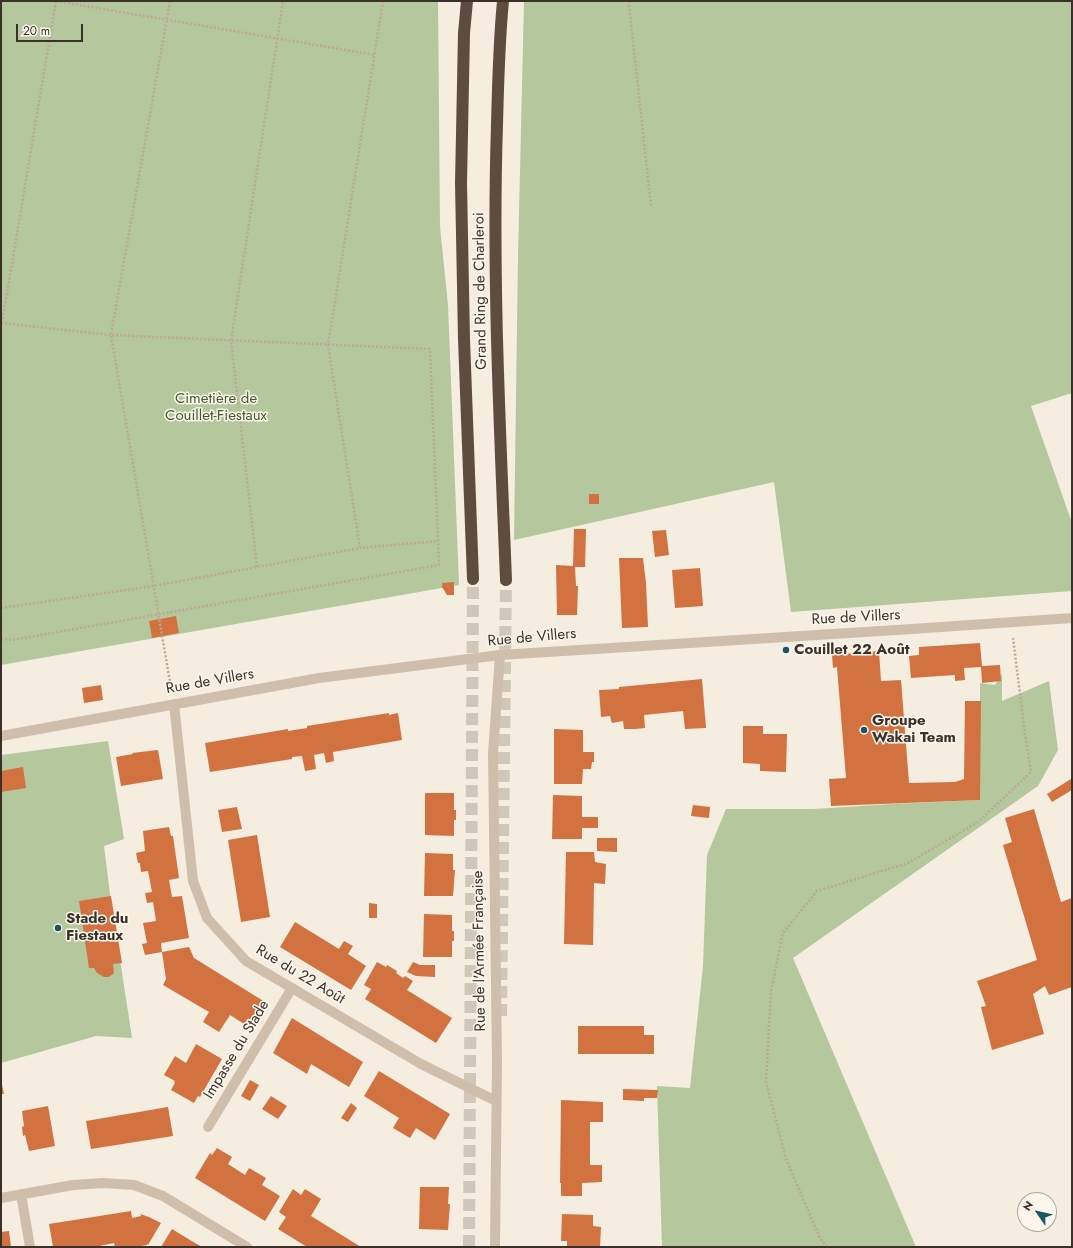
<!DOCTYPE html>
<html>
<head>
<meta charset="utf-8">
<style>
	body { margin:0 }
	#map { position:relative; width:1073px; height:1248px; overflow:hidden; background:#f5eddf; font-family:Jost,sans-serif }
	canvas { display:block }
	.frame { position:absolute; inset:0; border:2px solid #3c312a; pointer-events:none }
	.north { position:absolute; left:1017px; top:1192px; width:40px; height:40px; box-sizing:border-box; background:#fcf6ed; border:1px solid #afa79f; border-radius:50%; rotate:304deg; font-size:11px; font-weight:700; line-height:16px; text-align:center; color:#3c312a }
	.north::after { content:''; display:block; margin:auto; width:14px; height:18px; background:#1a5663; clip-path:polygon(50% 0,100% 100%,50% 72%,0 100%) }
	.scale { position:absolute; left:16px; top:24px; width:67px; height:18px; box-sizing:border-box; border:2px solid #3c312a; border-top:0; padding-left:5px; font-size:12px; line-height:14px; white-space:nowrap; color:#3c312a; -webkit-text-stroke:3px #fcf6ed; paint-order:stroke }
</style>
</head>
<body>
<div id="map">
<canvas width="1073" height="1248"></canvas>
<div class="frame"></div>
<div class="north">N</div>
<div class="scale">20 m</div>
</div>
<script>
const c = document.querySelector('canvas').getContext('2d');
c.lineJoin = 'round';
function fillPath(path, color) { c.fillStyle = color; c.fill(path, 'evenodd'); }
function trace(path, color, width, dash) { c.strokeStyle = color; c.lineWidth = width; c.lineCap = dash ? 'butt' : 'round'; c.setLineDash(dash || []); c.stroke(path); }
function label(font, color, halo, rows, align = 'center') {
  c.font = font + ' Jost,sans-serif'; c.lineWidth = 3; c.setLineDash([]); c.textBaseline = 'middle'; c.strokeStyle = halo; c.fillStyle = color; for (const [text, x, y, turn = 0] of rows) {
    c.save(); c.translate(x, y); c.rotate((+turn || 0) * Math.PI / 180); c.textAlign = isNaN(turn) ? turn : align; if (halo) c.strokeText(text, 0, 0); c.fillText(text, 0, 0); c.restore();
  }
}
const green = new Path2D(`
	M1,1H438L440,227L448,305L459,585L1,665Z
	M524,1H1072V393L1031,406L1072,523V591L791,612L774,482L514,540L518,257Z
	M1002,674V701L1049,681L1058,750L1038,786L793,958L916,1247H662L657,1086L690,1088L703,966L707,855L726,809H814L892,804L980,800V683L995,685Z
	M108,741L124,839L104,846L110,894L132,1038L96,1036L1,1063V755Z`);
const building = new Path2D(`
	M589,494H599V504H589Z
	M574,529H586L585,567H575L576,586H578L577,615H557L556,565L573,566Z
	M666,530L669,555L655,557L652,531Z
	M619,558H643L646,583L648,627L622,628Z
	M700,568L703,606L675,608L672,570Z
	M454,582V595H447L442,587V583Z
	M176,616L179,633L152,638L149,621Z
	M980,643L982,666L1000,665L1001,681L982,683L981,667L964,668L965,680L955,681V675L911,678L909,656L919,655V647Z
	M879,651L881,681L901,680L909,783L955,782L964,779L965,701H981L980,800L831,806L829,779L846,778L837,667L833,668L832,655Z
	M702,679L706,728L685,729L683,711L644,715L645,728L635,729H624L623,721L612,723L610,716L601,717L599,690L619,689V687Z
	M101,685L103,700L84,703L82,688Z
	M389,713V715L398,713L402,740L333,752L334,761L326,763L324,753L314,755L316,769L305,771L302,756L292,757V759L210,772L205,743L288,729V731L307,728V726Z
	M743,726H763V734H787L786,772L760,771V764L743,763Z
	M554,729L583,730V752H594V762H592L591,769H583L582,784H554Z
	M158,750L163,779L121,786L116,757L133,754L132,753Z
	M23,767L26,788L1,792V771Z
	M1071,779L1072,790L1052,802L1047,794Z
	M425,793H454V810H456V820H454V836L425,835Z
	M553,795L582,796V817H598V828H582V839H552Z
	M693,805L710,807L709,818L691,816Z
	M237,807L242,829L222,832L218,810Z
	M1034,809L1061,902L1072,898V987L1049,995L1045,986L1033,994L1044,1034L992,1050L981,1007L986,1006L977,981L1037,960L1003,845L1012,842L1005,818Z
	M169,827L171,836H173L179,878L169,880L172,897L182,896L189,938L161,943L162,952L145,955L142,944L147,943L143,923L156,921L153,902L147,903L145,893L152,892L148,871L141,872L140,863H138L136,853L145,851L143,831Z
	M257,835L270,917L241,922L228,840Z
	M597,838H617V852L597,851Z
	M566,852H594L595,862L606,864L605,884L594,883L593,945L564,944Z
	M425,853L453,854V870H455L453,896H424Z
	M111,896L122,963L113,964L114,973L109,977H104L97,973L94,968H89L79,901Z
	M369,903L377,904V918H369Z
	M424,914L452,915V931H454V941H452V957H423Z
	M295,922L339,949L344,941L353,946L348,954L366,966L351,990L280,947Z
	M189,947L194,958L265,1002L249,1027L230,1015L219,1032L203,1022L209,1012L163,985L166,979L162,952Z
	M377,962L386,967L387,965L397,971L396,973L403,978L405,976L413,981L407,990L452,1018L436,1043L365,999L371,989L364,985Z
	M413,962L420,965H435V977L416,976L407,972Z
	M292,1018L363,1062L349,1087L311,1064L307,1074L273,1053Z
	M578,1026H644V1035H654V1054H578Z
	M196,1044L222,1059L200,1097L198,1096L194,1103L171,1090L175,1083L174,1082L175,1081L164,1075L175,1056L186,1063Z
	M379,1071L450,1114L435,1140L416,1128L410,1138L393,1128L399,1118L364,1096Z
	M1,1080L4,1094H1Z
	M250,1080L259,1085L250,1101L241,1096Z
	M623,1089L658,1090L657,1098H644V1101L623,1100Z
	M271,1096L287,1106L278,1119L262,1109Z
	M561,1100L603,1102V1122H590V1165H602V1182L582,1183V1196H561V1183H560Z
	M351,1103L357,1108L348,1122L341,1118Z
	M48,1106L55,1146L29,1151L25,1135L23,1136L22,1127L24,1126L22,1111Z
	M168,1107L173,1136L91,1149L86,1121Z
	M217,1148L232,1157L228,1164L245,1175L249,1168L266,1178L262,1185L280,1196L265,1221L195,1178L210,1153L212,1155Z
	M420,1187H449L448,1204H450L448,1230L419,1229Z
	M293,1189L301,1195L305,1189L321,1199L311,1216L361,1247H307L278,1229L286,1217L279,1212Z
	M131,1211L132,1218L141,1216L140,1214L149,1217L161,1223L148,1245L147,1243V1245L136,1247H115L114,1243L95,1247H53L49,1224Z
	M562,1214L593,1215V1226L601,1227L600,1247H567V1241H561Z
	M172,1229L190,1240L202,1247H161Z
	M9,1231L11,1247H1V1232Z`);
const highwayTunnel = new Path2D(`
	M501,1016L506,580
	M469,1247L473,579`);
const path = new Path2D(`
	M56,1L375,55
	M170,1L111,335L171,688
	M630,1L629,5L651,206
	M1,323L111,335L430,349L438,541L360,548
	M2,323L56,1
	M257,567L231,341L283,1
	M1,608L154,586L360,548L328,345L383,1
	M1,639L12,640L439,565L438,541
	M827,1247L820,1238L786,1159L766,1082L771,991L783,933L817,891L908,863L978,822L1031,772L1025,734L1013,638`);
const minor = new Path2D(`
	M174,704L193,881L207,918L246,961L421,1064L496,1101
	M1,736L319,678L500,655L912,629L1072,618
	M208,1127L292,988
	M21,1194L30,1247
	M1,1198L73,1185L103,1183L134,1185L163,1196L247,1247
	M495,1247L497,1063L493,753L500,655`);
const highway = new Path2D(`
	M467,1L464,33L461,183L464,339L473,579
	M503,1C499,42 498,83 497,125C492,277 500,428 506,580`);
const markers = [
	[786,650,4,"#1a5663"],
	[864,730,4,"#1a5663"],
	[58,928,4,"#1a5663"]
];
const streetNames = [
	["Grand Ring de Charleroi",481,291,-91],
	["Rue de Villers",856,618,-3],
	["Rue de Villers",532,638,-5],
	["Rue de Villers",210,682,-10],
	["Rue de l'Armée Française",480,951,-91],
	["Rue du 22 Août",300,975,31],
	["Impasse du Stade",237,1050,-59]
];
const parkNames = [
	["Cimetière de",216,399],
	["Couillet-Fiestaux",216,416]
];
const poiNames = [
	["Couillet 22 Août",794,650],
	["Groupe",872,721],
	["Wakai Team",872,738],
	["Stade du",66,919],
	["Fiestaux",66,936]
];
fillPath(green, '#b4c79d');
fillPath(building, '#d27241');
trace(highwayTunnel, '#d0c7bb', 12, [12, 6]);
trace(path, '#bca993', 2.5, [2, 2]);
trace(minor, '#cfbea9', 10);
trace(highway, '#5e4c40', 12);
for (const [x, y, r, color] of markers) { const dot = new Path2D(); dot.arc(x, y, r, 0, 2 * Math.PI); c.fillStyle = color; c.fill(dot); trace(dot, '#fcf6ed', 1.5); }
label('15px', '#3c312a', '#fcf6ed', streetNames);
label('15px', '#455d2a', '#fcf6ed', parkNames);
label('bold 15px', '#3c312a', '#fcf6ed', poiNames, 'left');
</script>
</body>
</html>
